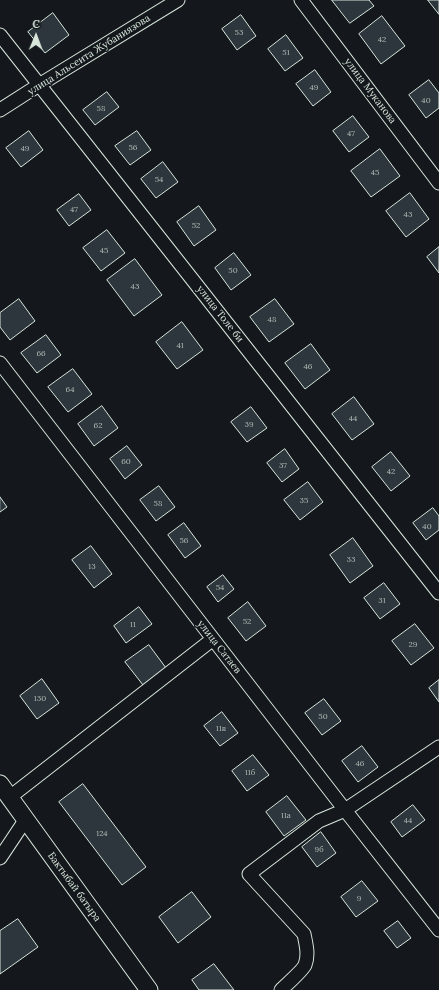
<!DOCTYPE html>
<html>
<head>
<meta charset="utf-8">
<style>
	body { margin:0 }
	#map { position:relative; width:439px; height:990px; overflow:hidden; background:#14181c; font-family:Lora,serif }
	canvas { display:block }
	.north { position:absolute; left:16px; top:16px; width:40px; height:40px; -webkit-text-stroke:3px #14181c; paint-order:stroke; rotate:1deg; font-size:11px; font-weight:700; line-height:16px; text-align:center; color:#d8e6dc }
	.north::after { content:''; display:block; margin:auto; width:14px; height:18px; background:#d8e6dc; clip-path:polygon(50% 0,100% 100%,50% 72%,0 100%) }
</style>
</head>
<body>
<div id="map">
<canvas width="439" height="990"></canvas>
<div class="north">С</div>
</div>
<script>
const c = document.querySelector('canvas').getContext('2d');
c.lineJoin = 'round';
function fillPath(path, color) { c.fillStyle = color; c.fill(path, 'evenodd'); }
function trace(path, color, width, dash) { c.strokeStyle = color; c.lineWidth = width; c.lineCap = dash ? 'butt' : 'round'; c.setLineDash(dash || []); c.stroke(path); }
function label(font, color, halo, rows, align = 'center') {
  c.font = font + ' Lora,serif'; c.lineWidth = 3; c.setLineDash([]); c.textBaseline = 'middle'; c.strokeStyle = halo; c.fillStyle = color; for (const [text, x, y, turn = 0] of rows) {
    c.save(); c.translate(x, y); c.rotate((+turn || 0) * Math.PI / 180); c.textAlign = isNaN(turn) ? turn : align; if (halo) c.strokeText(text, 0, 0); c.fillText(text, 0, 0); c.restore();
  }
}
const building = new Path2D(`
	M332,0H369L374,6L350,23Z
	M428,0H439V14Z
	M53,13L69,35L45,53L28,32Z
	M241,15L256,36L237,50L222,29Z
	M382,16L405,46L381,64L359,34Z
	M286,35L303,58L285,71L268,49Z
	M315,70L331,92L313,106L296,84Z
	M429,80L439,93V108L426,118L409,95Z
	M107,92L119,107L95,125L83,110Z
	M353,116L369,137L349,152L333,131Z
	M29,131L43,150L21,167L6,148Z
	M137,131L151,150L130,165L115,146Z
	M380,149L400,176L371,197L351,171Z
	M163,162L178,182L156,198L141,179Z
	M410,193L429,219L406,237L386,211Z
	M79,194L91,210L69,226L57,210Z
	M199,206L216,230L194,246L177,222Z
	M107,230L125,253L101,271L83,248Z
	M439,247V273L427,257Z
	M234,253L251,275L231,290L215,268Z
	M135,259L162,295L134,316L107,280Z
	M19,299L35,321L10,340L0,327V313Z
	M275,299L294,324L269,342L250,317Z
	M182,322L203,350L177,369L156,342Z
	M46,335L61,355L37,373L21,353Z
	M311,344L330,370L305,389L285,363Z
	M73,369L92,394L68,412L48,387Z
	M354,397L374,424L352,440L332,414Z
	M102,406L118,428L94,446L78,424Z
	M251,407L267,428L247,442L231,422Z
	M127,446L142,465L125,479L110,459Z
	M285,449L299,469L282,482L267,463Z
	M391,452L410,476L391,491L372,467Z
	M308,482L323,502L300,520L284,500Z
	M159,486L175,507L156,521L140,500Z
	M0,497L7,507L0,512Z
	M433,508L439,516V530L426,540L413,523Z
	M184,523L201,546L185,558L168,535Z
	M353,538L373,566L350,583L330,555Z
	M91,546L112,574L94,588L72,560Z
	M223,575L234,589L218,602L207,587Z
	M384,583L400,604L380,619L364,598Z
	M248,602L266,626L246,641L228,618Z
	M139,607L152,624L126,643L114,626Z
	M415,624L434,648L411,665L392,641Z
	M149,645L166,668L143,685L125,662Z
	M42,679L59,703L37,719L20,696Z
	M439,680V702L429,688Z
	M324,699L341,721L322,735L305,713Z
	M222,712L238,733L220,746L204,726Z
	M362,746L378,767L358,782L342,761Z
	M253,755L269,775L247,791L232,771Z
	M83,784L146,867L122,885L59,802Z
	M287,796L306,820L284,836L266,812Z
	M413,805L425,820L402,837L391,822Z
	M321,832L336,853L317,867L302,847Z
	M362,881L378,901L356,917L341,897Z
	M192,892L211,917L178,943L159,917Z
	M18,919L38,947L0,974V931Z
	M398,921L411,938L397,948L384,931Z
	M214,964L234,990H199L192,980Z`);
const minor = new Path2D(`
	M301,0L439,183
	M0,35L439,593
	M0,110L39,85L178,0
	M0,363L345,810L439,930
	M10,797L213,639
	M0,858L26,819
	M281,990C286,985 303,970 305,965C309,955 306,944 304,934L249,874L319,821L345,810L439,747`);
const tertiary = new Path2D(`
	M0,784L149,990`);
const numberNames = [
	["53",239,33],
	["42",382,40],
	["51",286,53],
	["49",314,88],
	["40",426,101],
	["58",101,109],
	["47",351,134],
	["56",133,148],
	["49",25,149],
	["45",375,173],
	["54",159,180],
	["47",74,210],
	["43",408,215],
	["52",196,226],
	["45",104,251],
	["50",233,271],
	["43",135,287],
	["48",272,320],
	["41",180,346],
	["66",41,354],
	["46",308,367],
	["64",70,390],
	["44",353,419],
	["39",249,425],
	["62",98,426],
	["60",126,462],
	["37",283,466],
	["42",391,472],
	["35",304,501],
	["58",158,504],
	["40",427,527],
	["56",184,541],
	["33",351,560],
	["13",92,567],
	["54",220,588],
	["31",382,601],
	["52",247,622],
	["11",133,625],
	["29",413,645],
	["130",40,699],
	["50",323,717],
	["11в",221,729],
	["46",360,764],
	["11б",250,773],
	["11а",286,816],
	["44",408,821],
	["124",102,834],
	["9б",319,850],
	["9",359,899]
];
const streetNames = [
	["улица Альсеита Жубаниязова",89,55,-32],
	["улица Муканова",370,91,53],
	["улица Толе би",220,314,52],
	["улица Сатаев",219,647,52],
	["Бактыбай батыра",74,887,54]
];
fillPath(building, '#2c363c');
trace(building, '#d8e6dc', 1);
trace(minor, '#d8e6dc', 15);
trace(tertiary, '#d8e6dc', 19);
trace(minor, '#14181c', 13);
trace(tertiary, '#14181c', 17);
label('8px', '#adbab4', null, numberNames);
label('10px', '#d8e6dc', '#14181c', streetNames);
</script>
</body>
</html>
